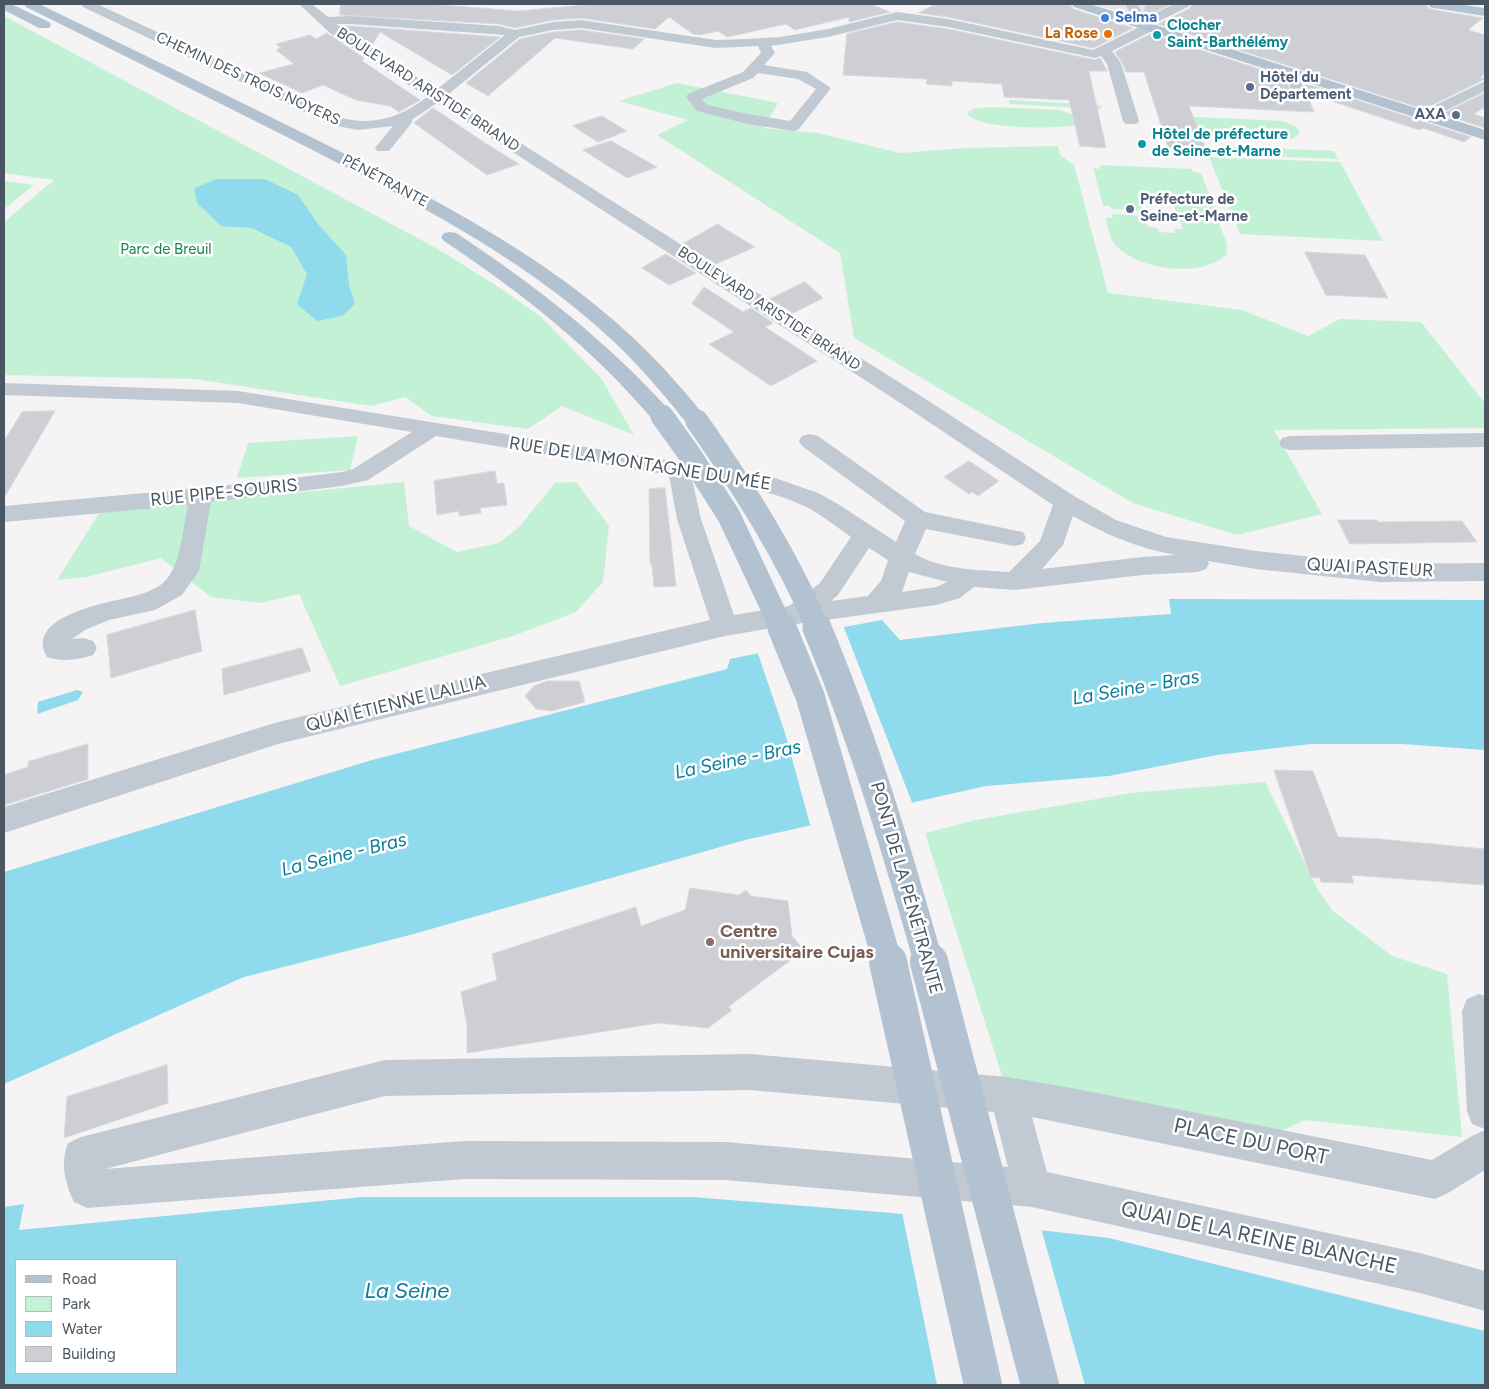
<!DOCTYPE html>
<html>
<head>
<meta charset="utf-8">
<style>
	body { margin:0 }
	#map { position:relative; width:1489px; height:1389px; overflow:hidden; background:#f5f3f3; font-family:Figtree,sans-serif }
	canvas { display:block }
	.frame { position:absolute; inset:0; border:5px solid #4a5661; pointer-events:none }
	.legend { position:absolute; left:15px; top:1259px; width:162px; height:115px; box-sizing:border-box; background:#fff; border:1px solid #b7bbc0; margin:0; padding:6px 9px; list-style:none; font-size:15px; color:#4a5661 }
	.legend li { display:flex; align-items:center; gap:10px; height:25px }
	.legend b { width:25px; border:1px solid #b7bbc0 }
</style>
</head>
<body>
<div id="map">
<canvas width="1489" height="1389"></canvas>
<div class="frame"></div>
<ul class="legend">
<li><b style="height:6px;background:#b3c2d1"></b>Road</li>
<li><b style="height:14px;background:#c3f1d5"></b>Park</li>
<li><b style="height:14px;background:#90daee"></b>Water</li>
<li><b style="height:14px;background:#cdcfd5"></b>Building</li>
</ul>
</div>
<script>
const c = document.querySelector('canvas').getContext('2d');
c.lineJoin = 'round';
function fillPath(path, color) { c.fillStyle = color; c.fill(path, 'evenodd'); }
function trace(path, color, width, dash) { c.strokeStyle = color; c.lineWidth = width; c.lineCap = dash ? 'butt' : 'round'; c.setLineDash(dash || []); c.stroke(path); }
function label(font, color, halo, rows, align = 'center') {
  c.font = font + ' Figtree,sans-serif'; c.lineWidth = 5; c.setLineDash([]); c.textBaseline = 'middle'; c.strokeStyle = halo; c.fillStyle = color; for (const [text, x, y, turn = 0] of rows) {
    c.save(); c.translate(x, y); c.rotate((+turn || 0) * Math.PI / 180); c.textAlign = isNaN(turn) ? turn : align; if (halo) c.strokeText(text, 0, 0); c.fillText(text, 0, 0); c.restore();
  }
}
const education = new Path2D(`
	M1093,4H1175L1161,11L1149,13L1118,11Z`);
const green = new Path2D(`
	M4,16L438,249L503,290L541,317L601,378L634,435L562,406L528,429L432,416L405,397L371,406L195,379L4,375V222L54,180L4,173Z
	M677,83L778,103L764,128L818,133L900,153L966,148L1058,146L1060,155L1074,165L1108,293L1242,310L1308,336L1340,319L1421,322L1485,403V428L1274,430L1322,514L1237,535L1133,503L854,338L840,253L657,135L688,120L619,101Z
	M1009,100L1100,105L1101,109L1010,104Z
	M991,107L1060,110L1073,115L1075,125C1057,129 975,130 967,113L973,109Z
	M1197,117L1283,121L1297,127L1300,134L1291,139L1204,135L1199,134L1189,119Z
	M1220,146L1334,151L1338,159L1218,154L1210,151Z
	M1209,157L1340,162L1383,241L1240,234Z
	M1100,165L1192,169L1193,172L1201,173L1215,210H1208V214L1176,212L1172,201H1164L1163,197L1148,196L1149,200H1140L1143,211L1111,209L1110,206H1103L1093,168L1100,169Z
	M4,181L34,185L4,209Z
	M1112,214L1145,216L1148,227L1157,228L1159,232L1175,233L1174,229H1183L1178,217L1210,219L1212,223H1219L1227,244V254C1202,279 1139,270 1116,246C1109,239 1108,227 1106,218H1113Z
	M358,436L350,470L237,478L248,443Z
	M404,482L409,526L457,552L499,543L519,527L555,483L576,482L609,526L603,582L576,612L513,636L340,686L299,594L260,603L211,597L161,558L86,577L57,580L100,512Z
	M1265,782L1318,890L1333,911L1392,956L1447,974L1462,1137L1305,1120L1279,1132L1003,1079L925,833L976,820L1131,793Z`);
const water = new Path2D(`
	M217,179H265L298,195L318,224L346,255L349,285L355,304L342,316L317,321L297,304L307,274L291,247L252,228L221,226L197,203L194,188Z
	M1169,599L1485,600V750L1402,744H1311L1217,755L1109,776L986,786L745,840L410,935L244,977L4,1084V872L372,760L727,669L730,659L774,650L801,635L882,620L900,640L1042,623L1171,614Z
	M77,690L83,692L78,700L37,714L38,702Z
	M363,1197H692L892,1213L1109,1238L1485,1331V1385H4V1207L24,1204L19,1230ZM16,1260H176V1373H16Z`);
const pier = new Path2D(`
	M843,625L913,805L811,828L785,733L757,651L773,647L800,633Z
	M902,1212L1041,1228L1085,1385H937Z`);
const building = new Path2D(`
	M341,4H428L518,11L596,4H870L890,12L849,22V17L795,30L786,24L727,37L718,31L700,35L693,34L669,17L655,29L581,18L553,20L515,28L499,24L340,15Z
	M936,4H1070L1073,9L1133,28L1093,48L948,17L919,13Z
	M1146,4H1170L1147,16L1144,12Z
	M1192,4H1426L1428,8L1434,10L1483,18L1468,30L1485,35V74L1480,77L1485,79L1424,109L1158,24L1189,9Z
	M897,22L948,29L1095,60L1100,58L1107,71H1089L1106,148L1080,146L1069,100L1004,97L1002,84L952,81V86L926,84L927,79L843,75L847,34Z
	M342,26H350L500,37L452,75L380,32L372,45Z
	M581,30L644,39L633,49L555,38L488,96L466,83L520,39L553,32Z
	M327,33L364,58L362,61L420,100L399,112L390,106L356,100L323,85L302,93L259,73L294,64L276,50L281,48L276,44L310,35L316,39Z
	M1151,34L1284,77L1295,100H1309L1314,112L1189,106L1207,152L1169,150L1144,72H1126L1122,62L1115,52Z
	M1304,83L1471,137L1464,142L1423,128L1419,130L1310,94Z
	M1485,93V107L1474,114L1485,118V128L1442,114Z
	M433,108L485,143L519,164L487,175L414,123Z
	M602,116L627,131L598,142L573,126Z
	M611,141L657,167L627,178L583,150Z
	M718,224L727,230L755,247L716,264L683,244Z
	M1305,252L1365,255L1388,298L1326,295Z
	M666,254L696,273L669,285L642,268Z
	M805,282L823,298L793,313L770,299Z
	M704,287L743,312L751,308L773,323L765,327L817,361L771,386L709,344L734,332L692,304Z
	M55,411L4,498V441L22,412Z
	M969,461L999,481L978,496L972,492L969,494L944,477Z
	M495,471L497,484L504,483L507,505L480,508L481,513L459,516V511L437,515L434,481Z
	M665,488L676,586L654,587L652,565L650,564L649,489Z
	M1338,520H1377L1378,522L1462,521L1477,542L1350,544Z
	M195,610L202,651L111,678L107,635Z
	M302,648L311,671L224,695L222,669Z
	M548,681H579L585,702L551,711L536,709L525,696L534,686Z
	M88,744V779L4,805V775L28,767V762Z
	M1274,770L1313,771L1338,837L1379,839L1485,849V885L1351,875L1354,883L1321,882L1320,878L1311,877Z
	M690,888L739,895L746,890L751,896L788,901L792,936L804,950L728,1007L732,1010L708,1028L658,1023L467,1053V1026L461,992L497,980L492,954L636,907L641,926L685,910Z
	M167,1065L168,1103L64,1138L67,1097Z`);
const minor = new Path2D(`
	M81,4H97L342,118C374,126 402,117 427,97L330,33L299,4H312L328,17L350,16L499,26L515,30L553,22L581,20L716,40L746,39L780,37L828,29L897,12L948,19L1093,50L1139,27L1125,4H1137L1146,18L1174,4H1190L1188,7L1155,23L1158,26L1156,29L1112,51L1121,63L1139,121L1136,124H1126L1123,121L1107,64L1101,56L1095,58L948,27L897,20L828,37L771,46L775,53L764,65L807,72L831,88L799,129L794,131L748,124L697,111L686,97L688,94L743,72L761,53L758,46L716,48L581,28L553,30L519,37L446,96L924,398L1074,496L1116,520L1166,537L1256,551L1380,564L1485,563V581L1380,582L1256,569L1208,561L1209,563L1206,569L1197,572L1142,575L1015,590L974,587L960,598L936,605L796,624L725,636L278,744L4,833V807L278,722L710,620L677,519L669,475L436,436L368,480L342,486L211,502L199,571L182,595L155,610L109,620L85,630L72,639L84,638L93,641L97,648L93,655C79,660 61,662 47,657C23,614 114,602 138,595C146,593 160,587 165,581C181,565 183,527 188,505L4,522V506L263,482L342,472L353,469L412,432L238,403L4,395V383L238,391L772,477L818,493L838,504L896,542L905,521L802,446L799,441L802,436L810,434L818,436L925,512L1023,532L1026,538L1023,544L1014,546L926,529L915,554C942,570 979,570 1009,572L1040,541L1053,505L908,408L437,103L413,119L411,124L389,151H377L375,148L393,126L358,130L332,125L83,7ZM336,24H350L505,35L436,90ZM758,73L798,79L816,89L790,121L748,114L707,105L702,99L753,78ZM692,479C729,485 768,489 802,505C820,513 835,526 851,537L820,583L789,606L734,615L701,519ZM1073,516C1104,534 1140,549 1176,555L1142,557L1042,569L1063,545ZM869,548L888,560L881,581L868,596L831,601L838,595ZM909,572L947,582L936,587L902,592Z
	M1296,70L1301,71L1303,74L1299,79L1309,96L1307,99H1297L1285,78L1291,71Z
	M1485,81V91L1431,118H1421L1418,115L1421,112Z
	M1485,433V447L1290,450L1282,448L1279,443L1282,438L1290,436Z
	M1479,994L1485,996V1129L1472,1124L1467,1111L1462,1011L1467,999Z
	M750,1054L1008,1077L1077,1089L1432,1160L1472,1136L1485,1130V1170L1448,1193L1435,1199L1032,1117L1047,1172L1420,1253L1485,1271V1311L1420,1293L1032,1207L726,1180L464,1179L87,1208L74,1202C65,1183 60,1163 68,1143L81,1137L385,1060ZM750,1090L994,1112L1008,1167L726,1142L464,1141L105,1169L385,1096Z`);
const major = new Path2D(`
	M4,4H11L49,22L51,25L49,28H39L4,10Z
	M24,4H39C128,47 217,90 305,134C433,198 569,264 667,372C681,388 696,404 708,421L705,426L697,428L689,426C665,396 640,366 612,340C520,254 404,197 293,140C204,95 115,51 26,7Z
	M1072,4H1090L1485,130V140L1074,7Z
	M1428,4H1457L1485,8V16L1434,8L1430,7Z
	M450,232L456,233C535,285 607,341 670,411L673,416L670,421L662,423L654,421C593,349 522,293 444,241L441,237L444,233Z`);
const majorBridgeFar2 = new Path2D(`
	M662,416L690,455L729,516L782,629
	M697,421C743,487 787,555 818,629`);
const majorBridgeFar1 = new Path2D(`
	M782,628L810,696L888,964
	M817,628C863,738 897,850 929,964`);
const majorBridge = new Path2D(`
	M888,962L983,1385
	M929,962L1040,1385`);
const markers = [
	[1105,18,5,"#3f7fe0"],
	[1108,34,5,"#e8710a"],
	[1157,35,5,"#0f9aa8"],
	[1250,87,5,"#5c6f8a"],
	[1456,115,5,"#5c6f8a"],
	[1142,144,5,"#0f9aa8"],
	[1130,209,5,"#5c6f8a"],
	[710,942,5,"#8d6e63"]
];
const farShopnames = [
	["Selma",1115,18]
];
const farCulturenames = [
	["Clocher",1167,26],
	["Saint-Barthélémy",1167,43],
	["Hôtel de préfecture",1152,135],
	["de Seine-et-Marne",1152,152]
];
const farFoodnames = [
	["La Rose",1098,34]
];
const farServicenames = [
	["Hôtel du",1260,78],
	["Département",1260,95],
	["AXA",1446,115,"right"],
	["Préfecture de",1140,200],
	["Seine-et-Marne",1140,217]
];
const farStreetnames = [
	["CHEMIN DES TROIS NOYERS",248,79,25],
	["BOULEVARD ARISTIDE BRIAND",428,90,33],
	["PÉNÉTRANTE",385,181,28],
	["BOULEVARD ARISTIDE BRIAND",769,309,33]
];
const farParknames = [
	["Parc de Breuil",166,250]
];
const streetNames = [
	["RUE DE LA MONTAGNE DU MÉE",640,464,9],
	["RUE PIPE-SOURIS",224,493,-6],
	["QUAI PASTEUR",1370,568,3],
	["QUAI ÉTIENNE LALLIA",396,704,-14],
	["PONT DE LA PÉNÉTRANTE",906,888,74]
];
const educationNames = [
	["Centre",720,932],
	["universitaire Cujas",720,953]
];
const waterNames = [
	["La Seine - Bras",1136,688,-10],
	["La Seine - Bras",738,760,-12],
	["La Seine - Bras",344,855,-14]
];
const nearStreetnames = [
	["PLACE DU PORT",1251,1142,12],
	["QUAI DE LA REINE BLANCHE",1259,1238,12]
];
const nearWaternames = [
	["La Seine",407,1292]
];
fillPath(education, '#e6e4e5');
fillPath(green, '#c3f1d5');
fillPath(water, '#90daee');
fillPath(pier, '#f5f3f3');
fillPath(building, '#cdcfd5');
trace(building, '#d7d9de', 1);
fillPath(minor, '#c1cad2');
fillPath(major, '#b3c2d1');
trace(majorBridgeFar2, '#b3c2d1', 23);
trace(majorBridgeFar1, '#b3c2d1', 29);
trace(majorBridge, '#b3c2d1', 38);
for (const [x, y, r, color] of markers) { const dot = new Path2D(); dot.arc(x, y, r, 0, 2 * Math.PI); c.fillStyle = color; c.fill(dot); trace(dot, '#fff', 2); }
label('bold 15px', '#366cbe', '#fff', farShopnames, 'left');
label('bold 15px', '#0d838f', '#fff', farCulturenames, 'left');
label('bold 15px', '#c56008', '#fff', farFoodnames, 'right');
label('bold 15px', '#4e5e75', '#fff', farServicenames, 'left');
label('15px', '#4a5661', '#fff', farStreetnames);
label('15px', '#17864f', '#fff', farParknames);
label('18px', '#4a5661', '#fff', streetNames);
label('bold 18px', '#785e54', '#fff', educationNames, 'left');
label('italic 19px', '#0c7c9b', '#fff', waterNames);
label('21px', '#4a5661', '#fff', nearStreetnames);
label('italic 22px', '#0c7c9b', '#fff', nearWaternames);
</script>
</body>
</html>
